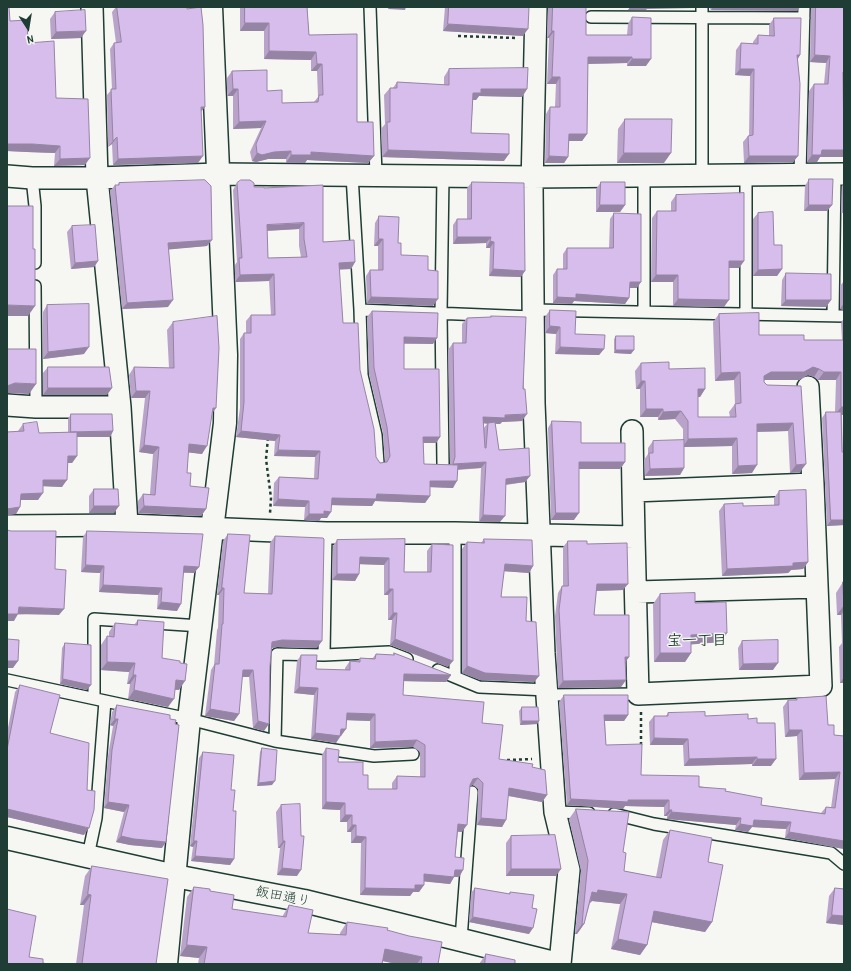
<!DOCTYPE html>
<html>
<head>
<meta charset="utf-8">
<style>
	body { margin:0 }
	#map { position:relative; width:851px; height:971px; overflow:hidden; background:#f6f6f2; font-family:"Patrick Hand",sans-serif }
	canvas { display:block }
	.frame { position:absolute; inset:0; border:8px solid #1f3d34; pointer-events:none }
	.north { position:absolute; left:8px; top:8px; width:40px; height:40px; -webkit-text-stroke:3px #f6f6f2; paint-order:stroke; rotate:168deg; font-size:11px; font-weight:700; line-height:16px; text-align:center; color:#1f3d34 }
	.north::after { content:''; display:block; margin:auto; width:14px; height:18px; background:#1f3d34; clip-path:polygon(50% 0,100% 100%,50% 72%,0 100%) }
</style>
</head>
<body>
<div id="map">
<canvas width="851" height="971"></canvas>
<div class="frame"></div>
<div class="north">N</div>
</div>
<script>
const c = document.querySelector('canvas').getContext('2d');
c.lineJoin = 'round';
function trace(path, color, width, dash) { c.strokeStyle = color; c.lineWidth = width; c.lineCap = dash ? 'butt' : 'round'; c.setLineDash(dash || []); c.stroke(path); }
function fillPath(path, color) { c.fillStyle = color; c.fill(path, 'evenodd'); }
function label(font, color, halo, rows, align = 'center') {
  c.font = font + ' "Patrick Hand","Klee One",sans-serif'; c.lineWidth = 3; c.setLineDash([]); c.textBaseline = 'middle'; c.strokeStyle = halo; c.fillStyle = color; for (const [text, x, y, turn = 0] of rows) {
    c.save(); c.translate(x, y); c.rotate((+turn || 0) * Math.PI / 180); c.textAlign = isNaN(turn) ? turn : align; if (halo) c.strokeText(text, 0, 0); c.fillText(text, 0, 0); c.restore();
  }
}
const path = new Path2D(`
	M458,36L517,38
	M268,438L266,459L271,498L270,513
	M641,712V747
	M507,760L532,759`);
const service = new Path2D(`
	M370,7L376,175
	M591,17L804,18
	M702,174V7
	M352,175L360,310L532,317
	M800,175L804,7
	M443,176L441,313L443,464
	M746,176V314
	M32,178L35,206V263
	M35,286L36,407
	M360,310L362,375L376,435L378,463
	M533,310L844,316
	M644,312V175
	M833,316L835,174
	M324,655L326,533
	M438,670L479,687L548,690
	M455,676V533
	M7,680L189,719L275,741L374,756L413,754
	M548,695L638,694
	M94,698V619L201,626
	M275,741L277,654L324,655L389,652L407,659
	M555,812L589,813
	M614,814L654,824L831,853L844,864
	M88,856L96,818L105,701
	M461,939L472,792`);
const minor = new Path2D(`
	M92,7L97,178L120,407L127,525L326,533H455L634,537L638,694L821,686L813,484L633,491L634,537
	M536,7L532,186L534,403L544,653L555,812L569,870L560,964
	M7,176L32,178H97L219,174L532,177L844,174
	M808,387L813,484
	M7,405L36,407H120
	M632,431L633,491
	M7,526L127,525
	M637,592L816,587`);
const tertiary = new Path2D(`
	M166,964L189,719L225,423L226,355L211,7`);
const secondary = new Path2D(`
	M7,838L175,876L304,901L558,964`);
const wall = new Path2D(`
	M7,7L10,21L28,43L56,98L85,165L54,166L55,153L27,152L7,151Z
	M116,7H187L201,112L198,163L113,165L112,144L108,147L107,95L112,89L110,49L114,43H116L112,12Z
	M240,7H307L309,35L357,122L374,156L368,163L307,160L305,163H286V159H268L256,162L252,161L250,152L261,128L233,129V96H227V78L232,71L267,91L282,103L314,102L318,97L317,71H311V60L264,59V31H240Z
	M445,7H529L523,36L443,31Z
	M548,7H586V35H627L628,24L632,17L646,66H627V63L588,64L587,134L582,141H569L568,157L564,163H545L546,114L550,107H555L556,84H547L549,38H547Z
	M709,7H800L797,11L711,10Z
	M811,7H844V79H843L844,157H820L817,162H807L809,91L814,84H824L826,63L810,62Z
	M55,12L81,38L51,39L50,19Z
	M774,18L800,55L797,60L798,156L793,162L744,163L743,142L748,136H749L750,76L735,75L736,50L741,43L753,44V42L758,35L769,36V25Z
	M449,69L527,89L522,97L479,96L476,100H473L471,133L504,161L382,157L381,129L385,124L384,95L390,88H393L397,82L444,85V77Z
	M625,119L664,163H617L618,129Z
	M809,179L832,205L827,211H804L805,186Z
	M472,182L521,277L489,276L490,248H486V243L453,244V225L457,219H467V188Z
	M601,182L625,205L620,212H596V189Z
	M119,183L207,246L169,249L168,307L122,309L110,191L115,185H118Z
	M237,183L254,187L264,188L323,185V242L355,262L351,269H339L343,323L360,370L376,457L380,463L385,462L383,433L369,374L367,317L372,311L433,344H404V369L440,437L436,443H423L424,464L450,465V464L448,350L453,343H462V324L467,318L490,317L491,316L522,421L502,422L500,424H495L499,450L530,476L525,482L506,485L500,522H479L481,468L458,470L453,488L430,487V496L425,503L375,501L372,506L332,505L327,518H321L319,521L304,520L305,507L273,506L274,483L279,477L314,478L315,457L274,456L275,441L236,437L240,408V339L244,333H246V321L251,315H271L269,281L235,282V265L237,262L233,190ZM299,229V246L301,257L268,258L267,231ZM483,423L487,424L483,429Z
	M844,183V213H841L842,186Z
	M676,195L744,261L739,268H729L724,307L673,306V282H651L652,218L657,211H671V202Z
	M614,213L637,288H630L629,298L625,304L574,301L572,304L553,303V275L557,269H563V254L567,248H609L610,219Z
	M758,213L774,245L782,269L777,276H753V219Z
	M379,216L398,243L401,255L428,270L433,306L367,303L366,276L370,270H378V246H374L375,223Z
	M72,226L98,261L94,267L71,269L67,232Z
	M786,273L831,300L826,307L781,306L782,280Z
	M844,281V310L840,309V286Z
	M47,305L84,354L43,359V312Z
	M550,310L575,334L604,349L599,355L555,354L556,334L545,333V317Z
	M719,314L759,335L804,340H842L841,323L844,318V415H842L844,525L827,526L822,418L826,412H835L836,380H818L814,377L808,375L799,380H764V382L767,385L801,386L800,472L790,473L788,431L757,432L752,473L732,474V446L684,447V468L680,475L645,476L644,460L648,454V448L653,441L683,440V429L675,419L658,420V417H640V389H636L635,371L641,363L669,369L705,389L700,397H698V417H730L729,412L735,404L734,380L715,381L713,322Z
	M173,322L212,414L202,454L188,452L187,473L190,486L206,509L201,516L138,513V501L143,494H150L153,454L139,452L145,398H131L129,375L134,367L169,368L167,330Z
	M616,336L631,354L614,353V339Z
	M48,367L107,395H43V373Z
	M71,414L113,431L110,437H77V456L72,463H68L62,487L43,486L38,500H21L20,507L16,514L7,515V432L18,431L23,424L39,433L68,432V419Z
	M552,421L581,443L625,462L620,469H579L574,520H551L548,428Z
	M94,489L114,513H89V496Z
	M779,491L808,562L803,569L791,570L788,573L722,576L719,511L724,504L743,506L774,505V498Z
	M87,531L199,567L194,573H183L177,611L157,609L158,595L99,592L100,573L81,572L83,537Z
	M228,534L244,593L268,594L270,543L275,536L317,648L277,647L271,648L264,731L253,728L249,677H242L239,714L234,721L205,716L211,670L214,665L217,630L218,628L219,595H217L223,541Z
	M405,539L404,572H427V551L432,544L448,667L390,645L392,620H388V595H384V565L359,564V574L355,581L332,580L333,546L337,540Z
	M484,539L533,566L529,573L504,571L501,597L526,621L539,676L534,682L480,680L462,673V549L467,542L481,543Z
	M568,541L587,544L623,590L596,591L594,615L629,657L625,662L626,680L621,687L558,688L555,616L558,593L562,586H563V547Z
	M843,582H844V683H840L839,647L842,643L841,615H837L836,593Z
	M660,594L695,603L721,642L691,644V653L685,662H654L653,604Z
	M138,620L162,658L180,663L179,690H175L168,707L128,699L130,684H127L129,672L101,670V645L107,636L109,637V632L115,623L134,625Z
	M742,641L773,670H739L738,648Z
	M65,643L87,690L60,684L62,648Z
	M394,653L451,675L446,682L403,681V695L482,723L499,759L532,767L547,795L542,802L508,796L506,820L502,827L477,825L478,789L473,785L470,786L462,832H458L455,857L463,870L459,877H454L450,884L424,881V885L419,892H413L410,896L360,895L361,843H351V832H347V822H340V810L322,809V755L326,748L338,762L363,775L368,789H392V783L397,776L420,777V752L413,747L370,748V721L346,720L341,736L336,743L311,739L314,695L294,693L297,661L301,655L316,669L345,670V668L350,661L357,662L360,658L372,659L376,654L393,655Z
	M20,685L50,733L84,835L7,817V733L15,692Z
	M564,695L628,715L624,721H605L606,745L641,775L725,791L761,805L821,813L826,807L831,808L835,779L799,780L797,736L785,737L783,707L788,700H795L797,698L828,725L834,735L844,736V849L785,838L786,829L752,827L748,832L735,830L736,825L667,819V816H664V807L625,806L623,809L567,805L559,702Z
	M117,705L162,848L130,845L116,842L124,812L104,808L108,756L113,726L110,725L112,712Z
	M522,707L539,721L537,724L520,725L519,711Z
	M668,713L748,719L757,723L771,766H752V764L684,766L683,745H650L649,722L654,716H666Z
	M262,748L272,785L257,786L260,752Z
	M203,752L231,790L233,811L234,859L230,865L191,861L193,847L190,846L199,758Z
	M281,805L301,836L297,876L277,875L280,848H278L276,812Z
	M576,809L623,852L624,871L656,877L663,840L670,830L708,862L712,922L705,932L651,922L647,945L640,955L611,949L620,904L592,901L590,903L584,924L577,934H575L581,871L569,819Z
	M511,836L556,876H506V843Z
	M92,866L156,964H76L84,905H80L85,876Z
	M194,887L210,891L232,909L282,917L289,905L308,933L340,935V933L347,922L387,930L438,964H397L383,961L382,964H198L199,958L180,956L187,897Z
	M475,888L509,894L510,892L532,908L529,934L469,922L471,893Z
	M835,888L844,889V925L826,923L829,896Z
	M486,954L515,964H479Z`);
const shadedWall = new Path2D(`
	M389,7H406L405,10L388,9Z
	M622,7H628V8H621Z
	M630,7H696L695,8L647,9L646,10H628Z
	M713,7H800L797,11L711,10Z
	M245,23H269L264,31H240Z
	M448,24L528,29L523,36L443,31Z
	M86,31L81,38L51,39L56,32Z
	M552,31H554L549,38H547Z
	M269,51L316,52L311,60L264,59Z
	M797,55H800L796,62Z
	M815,55L830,56L826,63L810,62Z
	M588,57H632L627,63L583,64Z
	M632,59H651L646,66H627Z
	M317,64H322L317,71H311Z
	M740,69H754L750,76L735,75Z
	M552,77H560L556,84H547Z
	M233,89H238L233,96H227Z
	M481,89H527L522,97L479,96L476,100H468L473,93Z
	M201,107H205L200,113Z
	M266,121L261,128L233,129L239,122Z
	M569,134H587L582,141H564Z
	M117,137L112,144L108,147L113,141Z
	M7,144H32L60,146L55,153L27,152L7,151Z
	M388,150L509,154L504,161L382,157Z
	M822,150H844V157H820L817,162H807L812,155Z
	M291,151L286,159H268L256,162L252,161L257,153Z
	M311,152L374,156L368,163L307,160L305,163H286L291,155Z
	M624,153H671L664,163H617Z
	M203,156L198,163L113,165L118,159Z
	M549,156L568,157L564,163H545Z
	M749,156H798L793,162L744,163Z
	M90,158L85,165L54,166L60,159Z
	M600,205H625L620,212H596Z
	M809,205H832L827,211H804Z
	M304,223L299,229L262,231L267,225Z
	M457,237H491L486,243L453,244Z
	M379,239H383L378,246H374Z
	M212,240L207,246L164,250L168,243Z
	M490,241L494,242L490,248H486Z
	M98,261L94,267L71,269L75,263Z
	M729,261H744L739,268H724Z
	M355,262L351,269L334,270L339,263Z
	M493,269L525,271L521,277L489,276Z
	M782,269L777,276H753L758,270Z
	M274,274L269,281L235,282L240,275Z
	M656,275H678L673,282H651Z
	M630,282H641L637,288H625Z
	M576,294L629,298L625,304L574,301L572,304L553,303L557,297Z
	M371,297L438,299L433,306L367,303Z
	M678,299L729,300L724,307L673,306Z
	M173,300L168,307L122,309L127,303Z
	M786,300H831L826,307L781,306Z
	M844,303V310L840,309Z
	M7,305L35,306L28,316H7Z
	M550,326L560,327L556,334L545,333Z
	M404,337L437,338L433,344L399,343Z
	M89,347L84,354L43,359L48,352Z
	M560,347L604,349L599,355L555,354Z
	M616,350H634L631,354L614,353Z
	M813,367L819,369L814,377L808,375L799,380H765L759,384L764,376L771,372Z
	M740,372L734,380L715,381L721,373Z
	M824,372H841L836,380H818Z
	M641,381H645L640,389H636Z
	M15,383L36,384L29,394L7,393V386Z
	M48,388H112L107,395H43Z
	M698,389H705L700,397H693Z
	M136,391H150L145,398H131Z
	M841,407H844V415H835Z
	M213,408H216L211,415Z
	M646,409H663L658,417H640Z
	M681,411L675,419L658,420L663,412Z
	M527,414L522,421L502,422L500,424L478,423L483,417Z
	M793,423L788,431L751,432L757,424Z
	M113,431L110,437H68L71,432Z
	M241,431L280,435L275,441L236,437Z
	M423,437H440L436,443H418Z
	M737,438L732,446L683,447L688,439Z
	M189,444L207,446L202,454L184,452Z
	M144,445L159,447L153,454L139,452Z
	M278,450L320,451L315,457L274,456Z
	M68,456H77L72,463H63Z
	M486,462L481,468L448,470L453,464Z
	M579,462H625L620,469H574Z
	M806,464L800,472L790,473L796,465Z
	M757,465L752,473L732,474L738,466Z
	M684,468L680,475L645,476L650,469Z
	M530,476L525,482L502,485L506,479Z
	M43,480H67L62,487L38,486Z
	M430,481H457L453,488L426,487Z
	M43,493L38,500H17L21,494Z
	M377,494L430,496L425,503L375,501L372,506L327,505L332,498Z
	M278,499L309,501L305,507L273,506Z
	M94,506H119L114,513H89Z
	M144,506L206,509L201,516L138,513Z
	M20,507L16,514L7,515V509Z
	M324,511L331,512L327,518H321L319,521L304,520L309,514Z
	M556,513H579L574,520H551Z
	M483,515L505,516L500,522H479Z
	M831,520H844V525L827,526Z
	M360,557L389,558L384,565L355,564Z
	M808,562L803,569L791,570L788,573L722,576L727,569L793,563Z
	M505,564L533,566L529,573L500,571Z
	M86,565L104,566L100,573L81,572Z
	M184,566L199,567L194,573L179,572Z
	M337,574H359L355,581L332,580Z
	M597,584H628L623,590L592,591Z
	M103,585L162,588L158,595L99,592Z
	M222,588H224L219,595H217Z
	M389,589H393L388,595H384Z
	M161,602L181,604L177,611L157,609Z
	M844,605V611L841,615H837Z
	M19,607L64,609L59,615L15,614H18L14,621H7V614Z
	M393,613H397L392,620H388Z
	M727,633L721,642L685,645L691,635Z
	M395,639L453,661L448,667L390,645Z
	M282,640L322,641L317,648L277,647L267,649L272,642Z
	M660,653H691L685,662H654Z
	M625,657H629L624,664Z
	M7,661H18L13,668H7Z
	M107,662L135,663L129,672L101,670Z
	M778,663L773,670H739L743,664Z
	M467,666L539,676L534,682L480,680L462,673Z
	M243,670H253L249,677H238Z
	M404,674L451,675L446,682L399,681Z
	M133,675H136L130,684H127Z
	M844,677V683H840Z
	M63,679L91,685L87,690L60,684Z
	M176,680L185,681L179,690L170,689Z
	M626,680L621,687L558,688L563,681Z
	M299,687L318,688L314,695L294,693Z
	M134,690L174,699L168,707L128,699Z
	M210,709L239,714L234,721L205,716Z
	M347,713L375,714L370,721L342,720Z
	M604,715H628L624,721H600Z
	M115,719H118L113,726L110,725Z
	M258,721L269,724L264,731L253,728Z
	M522,721H539L537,724L520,725Z
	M341,729H346L341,736H339H340L336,743L311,739L315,733Z
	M789,730H802L797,736L785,737Z
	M654,738L688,739L683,745H650Z
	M417,740L413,747L370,748L375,742Z
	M757,757L752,764L684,766L689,759Z
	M757,759H776L771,766H752Z
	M840,772L835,779L799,780L804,773Z
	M478,778L473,785L469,786L473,779Z
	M275,781L272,785L257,786L259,783Z
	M509,788L547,795L542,802L504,795Z
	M571,799L628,800H669L664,807L625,806L623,809L567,805Z
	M108,802L129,805L124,812L104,808Z
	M326,802L345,803L340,810L322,809Z
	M7,809L89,828L84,835L7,817Z
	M669,810H672L667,816H664Z
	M671,812L741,818L736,825L667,819Z
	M345,815H352L347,822H340Z
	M481,818L506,820L502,827L477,825Z
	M754,820L791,822L786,829L752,827L748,832L735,830L740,824Z
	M458,824L467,825L462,832L454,831Z
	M352,825H356L351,832H347Z
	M789,832L844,841V849L785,838Z
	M121,836L166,842L162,848L130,845L116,842Z
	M356,836L366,837L361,843H351Z
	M194,841H197L193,847L190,846Z
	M283,841H285L280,848H278Z
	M195,856L234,859L230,865L191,861Z
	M282,868L301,870L297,876L277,875Z
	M511,869H561L556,876H506Z
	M455,870H463L459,877H450Z
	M424,874L454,877L450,884L419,881Z
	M415,885H424L419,892H413L410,896L360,895L365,888Z
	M598,890L627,894L620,904L592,901L590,903L592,892Z
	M88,894L91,895L84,905H80Z
	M654,911L712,922L705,932L646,921Z
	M832,915L844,916V925L826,923Z
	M473,917L533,928L529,934L469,922Z
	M582,924H584L577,934H575Z
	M618,939L647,945L640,955L611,949Z
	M187,945L207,947L199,958L180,956Z
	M385,949L422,957L417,964H397L377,960Z`);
const building = new Path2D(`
	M7,7H9L10,21L27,20L28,43L54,41L56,98L88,99L90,158L60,159V146L32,144H7Z
	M117,7H187V9L201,7L203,25L205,107H201L203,156L118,159L117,137L113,141L111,89H116L114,43L121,42Z
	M245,7H307L309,35L357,34V122H373L374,156L311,152V155H291V151L274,152L262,155L257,153L256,144L266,121L239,122L238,89H233L232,71L267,70V91L282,90V103L318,102L319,95H323L322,64H317L316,52L269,51V23H245Z
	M449,7H529L528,29L448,24Z
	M553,7H586V35H632V17L651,18V59H632V57H588L587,134H569L568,157L549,156L550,107H560V77H552L554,31H552Z
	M816,7H844V72H843L844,150H822L821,155H812L814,84H828L830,56L815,55Z
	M85,10L86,31L56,32L55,12Z
	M774,18H801L800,55H797L800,84L798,156H749L748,136L753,135L754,69H740L741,43L758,44V35L774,36Z
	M528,68L527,89H481V93H473L471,133L509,134V154L388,150L387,122H390V88H397V82L449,85V69Z
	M625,119H672L671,153H624Z
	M809,179H833L832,205H809Z
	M205,180L211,186L212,240L168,243L173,300L127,303L115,185H119V183Z
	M241,180H250L254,183V187H264V188L323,185V242L354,240L355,262L339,263L343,323H358L360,370L374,429L376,457L380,463L387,462L390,456L387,427L374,368L372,311L438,313L437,338L404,337V369H439L440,437H423L424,464L458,465L457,481H430V496L377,494L376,499L332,498L331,512L324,511V514H309V501L278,499L279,477L318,479L320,451L278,450L280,435L241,431L244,402V333H251V315H275L274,274L240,275L239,258H242L237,183ZM304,223V239L307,257L268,258L267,225Z
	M472,182L524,183L525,271L493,269L494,242L490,241L491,237H457V219H471Z
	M601,182H625V205H600Z
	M744,193V261H729V300L678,299V275H656L657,211H676V195Z
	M7,206H33V249H35V306L7,305Z
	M773,212L774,245H782V269L758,270V213Z
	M614,213L641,214V282H630L629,298L576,294V298L557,297V269H567V248H613Z
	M379,216L399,217L398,243H401V255L428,256V270L438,271V299L371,297L370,270H383V239H379Z
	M95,225L98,261L75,263L72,226Z
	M786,273L831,274V300H786Z
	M89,304V347L48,352L47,305Z
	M550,310L576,311L575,334L605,335L604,349L560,347V327L550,326Z
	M759,313V335H804V340H844V407H841V372H824L819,369L813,367L804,372H771L764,376V382L767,385L801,386L806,464L796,465L793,423L757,424V465L738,466L737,438L688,439V421L681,411L663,412V409H646L645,381H641V363L669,362V369L705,368V389H698V417H736L735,404L741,403L740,372L721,373L719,314Z
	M217,316L219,348L216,408H213L207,446L189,444L187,473H191L190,486L209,488L206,509L144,506L143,494L155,495L159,447L144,445L150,391H136L134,367L174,368L173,322Z
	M491,316L526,317L523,389H525L527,414L505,415V418L483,417L485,448H486L488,423L495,422L499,450L529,448L530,476L506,479L505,516L483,515L486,462L453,464L455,457L453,343H466L467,318L491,317Z
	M616,336H634V350H616Z
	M7,349H36V384L15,383L7,386Z
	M48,367H109L112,388H48Z
	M826,412H841L842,452H844V520H831Z
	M71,414H112L113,431L71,432Z
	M552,421L581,422V443H625V462H579V513H556Z
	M37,422L39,433L77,432V456H68L67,480H43V493L21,494L20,507L7,509V432L24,431L23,424Z
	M684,440V468L650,469L649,453H653V441Z
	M94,489H118L119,506H94Z
	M806,490L808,562L793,563V566L727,569L724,504L743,503V506L779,505V491Z
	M7,530L11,531H56L55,569L66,570L64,609L19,607L18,614H7Z
	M87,531L203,534L199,567L184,566L181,604L161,602L162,588L103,585L104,566L86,565Z
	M228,534L250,535L244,593L272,594L275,536L323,538L324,539L322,641L282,640L272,642L270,666L269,724L258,721L253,670H243L239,714L210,709L215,664H219L222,624H223L224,588H222Z
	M405,539L404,572H431L432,544L453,545V661L395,639L397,613H393V589H389V558L360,557L359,574H337V540Z
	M484,539L532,540L533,566L505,564L501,597H527L526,621L536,622L539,676L485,673L467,666V542L484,543Z
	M568,541H587V544L627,543L628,584H597L594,615H629V657H625L626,680L563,681L559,610L562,586H568Z
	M843,582H844V605Z
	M695,593V603L726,602L727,633L691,635V653H660V594Z
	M138,620L164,622L162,658L180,661V663L187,664L185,681L176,680L174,699L134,690L136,675H133L135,663L107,662V636L114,637L115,623L137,625Z
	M7,639L19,640L18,661H7Z
	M778,640V663L743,664L742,641Z
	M65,643L91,645V685L63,679Z
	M394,653L451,675L404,674L403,695L484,702L482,723L503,725L499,759L533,764L532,767L545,770L547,795L509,788L506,820L481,818L483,783L478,778L473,779L470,785L467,825L458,824L455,857L464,858L463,870H455L454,877L424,874V885H415V889L365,888L366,837L356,836V825H352V815H345V803L326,802V748L339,750L338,762H363V775H368V789H397V776L425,777V745L417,740L375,742V714L347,713L346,729H341L340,736L315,733L318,688L299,687L301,655H317L316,669L350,670V661L360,662V658L375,659L376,654L394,655Z
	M20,685L60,695L50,733L89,743L87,790L95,791L94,810L89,828L7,809V750Z
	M564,695H628V715H604L606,745L642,744L641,775L699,776V787L726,789L725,791L762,798L761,805L825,814L826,807L835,808L840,772L804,773L802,730H789L788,700H797V698L826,696L828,725H834V735L844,736V841L789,832L791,822L754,820L753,826L740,824L741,818L671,812L672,810H669V800H628V802L571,799Z
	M117,705L170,715V719L176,720L175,724L179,725L166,842L134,839L121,836L129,805L108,802L112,750L118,719H115Z
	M522,707H538L539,721H522Z
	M705,712V716L748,714V719L757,718V723H775L776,759H757V757L689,759L688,739L654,738V716H668V713Z
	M262,748L277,750L275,781L259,783Z
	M203,752L234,755L231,790H235L233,811H236L234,859L195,856L197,841H194Z
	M300,804L301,836H304L301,870L282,868L285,841H283L281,805Z
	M576,809L629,812L623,852L626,853L624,871L661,878L670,830L712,838L708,862L723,865L712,922L654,911L647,945L618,939L627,894L598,890L597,893L592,892L584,924H582L588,861Z
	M555,835L561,869H511V836Z
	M92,866L168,879L156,964H82L91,895L88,894Z
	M194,887L210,889V891L234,895L232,909L286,917L289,905L313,910L308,933L346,935L347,922L388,928L387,930L409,936L442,942L438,964H421L422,957L385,949L382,964H204L207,947L187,945Z
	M475,888L510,894V892L534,895L532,908L537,909L533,928L473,917Z
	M835,888L844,889V916L832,915Z
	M7,909L36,916L29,957L43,959V963L47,964H7Z
	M486,954L515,960V964H485Z`);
const streetNames = [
	["飯田通り",283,897,11]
];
const neighbourhoodNames = [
	["宝一丁目",697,641]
];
trace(service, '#1f3d34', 14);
trace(minor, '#1f3d34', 24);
trace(tertiary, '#1f3d34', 25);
trace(secondary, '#1f3d34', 25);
trace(path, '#1f3d34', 2.5, [3, 3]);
trace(service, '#f6f6f2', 11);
trace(minor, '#f6f6f2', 21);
trace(tertiary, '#f6f6f2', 22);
trace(secondary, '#f6f6f2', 22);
fillPath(wall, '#b9a3ca');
fillPath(shadedWall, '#9684a4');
fillPath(building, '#d7bdeb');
trace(building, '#9684a4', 1);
label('14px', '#1f3d34', '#f6f6f2', streetNames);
label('bold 15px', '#1f3d34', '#f6f6f2', neighbourhoodNames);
</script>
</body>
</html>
